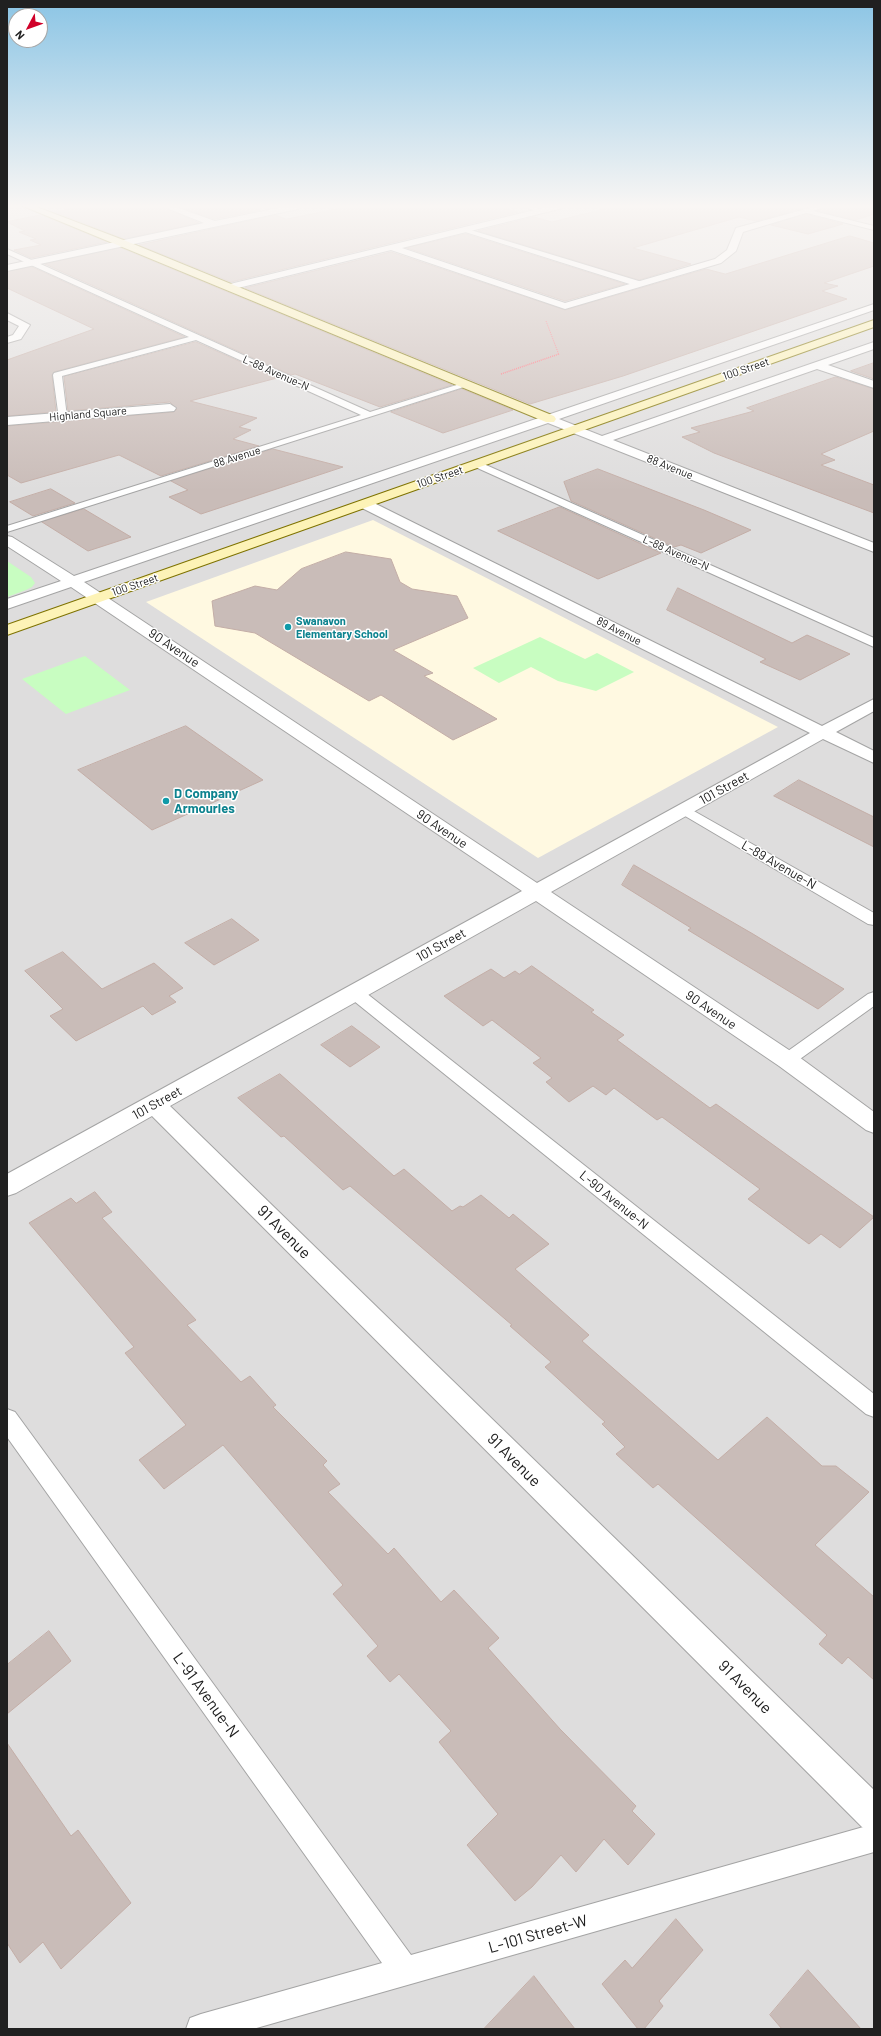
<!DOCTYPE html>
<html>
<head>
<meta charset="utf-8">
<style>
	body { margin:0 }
	#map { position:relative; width:881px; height:2036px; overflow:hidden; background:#f1ebe6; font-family:Barlow,sans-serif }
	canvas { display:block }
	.frame { position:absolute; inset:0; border:8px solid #202020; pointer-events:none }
	.north { position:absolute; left:8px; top:8px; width:40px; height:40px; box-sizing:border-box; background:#fff; border:1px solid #a6a6a6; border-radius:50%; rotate:229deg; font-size:11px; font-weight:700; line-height:16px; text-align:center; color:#202020 }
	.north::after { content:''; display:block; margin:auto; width:14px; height:18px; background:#d00029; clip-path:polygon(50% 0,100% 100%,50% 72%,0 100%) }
</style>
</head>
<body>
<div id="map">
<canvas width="881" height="2036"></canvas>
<div class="frame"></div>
<div class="north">N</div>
</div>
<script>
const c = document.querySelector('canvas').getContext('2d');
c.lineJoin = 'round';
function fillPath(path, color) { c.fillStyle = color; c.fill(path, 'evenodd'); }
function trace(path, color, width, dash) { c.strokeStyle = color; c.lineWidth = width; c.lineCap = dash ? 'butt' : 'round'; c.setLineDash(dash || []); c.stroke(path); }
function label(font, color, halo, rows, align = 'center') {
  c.font = font + ' Barlow,sans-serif'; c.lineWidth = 3; c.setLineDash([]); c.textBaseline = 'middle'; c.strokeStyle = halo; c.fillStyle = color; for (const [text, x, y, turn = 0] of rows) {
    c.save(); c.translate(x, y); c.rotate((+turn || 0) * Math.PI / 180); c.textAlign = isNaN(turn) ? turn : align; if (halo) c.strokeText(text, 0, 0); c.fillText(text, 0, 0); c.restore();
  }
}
const residential = new Path2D(`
	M7,206H874V2029H7Z`);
const education = new Path2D(`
	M373,520L778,727L538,858L146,602Z`);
const park = new Path2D(`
	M7,561L31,577L35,583L32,587L26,590L7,597Z
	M540,637L585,659L597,653L634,672L596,691L558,681L531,667L499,683L473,668Z
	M85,656L130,690L66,714L22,679Z`);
const building = new Path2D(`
	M86,206H161L199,223L124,239L55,212Z
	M176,206H246L260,210L215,219Z
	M352,206H495L518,212L231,282L139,245L275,215L286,219Z
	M604,206H813L756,221L739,217L633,248L691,264L639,280L478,231L534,217L552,222L604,209Z
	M830,206H874V214L855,220L818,211Z
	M806,214L843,224L808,234L771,225Z
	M41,215L107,242L31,258L14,250L41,245L30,240L36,239L19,232L25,231L7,222Z
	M466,234L625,284L565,301L407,248Z
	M850,236L874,243V266L824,283L838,286L822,291L847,299L623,376L530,404L245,288L391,252L565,310L706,269L725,274Z
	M121,248L452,385L380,407L295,374L291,375L45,264Z
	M32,267L185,337L54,372L52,375L56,412L7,416V360L94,329L7,288V272Z
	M196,342L277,378L190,401L257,418L239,427L251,430L233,439L259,446L161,476L119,455L21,483L7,475V426L174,412L177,409L170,402L68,411L64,377Z
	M874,363V379L851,371Z
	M836,377L874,389V431L821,454L835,460L821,465L874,485V513L714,453L682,437L700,432L691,428L754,411L747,408Z
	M462,389L513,410L443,433L391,412Z
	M273,449L343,467L201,514L169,497L188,490L171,481Z
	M598,469L704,510L751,530L701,553L681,545L674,547L571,501L564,482Z
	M51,489L75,503L33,516L10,502Z
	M560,507L661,553L598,579L498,531Z
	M84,509L131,537L88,551L42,522Z
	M346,552L391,559L400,582L412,589L457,596L468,618L393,650L433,673L424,676L497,719L453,740L381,695L369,701L255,633L215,626L212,601L255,586L277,590L301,569Z
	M678,588L792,643L807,635L850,654L800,680L760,662L766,659L667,610Z
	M186,726L263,780L152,830L78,770Z
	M799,780L874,817V847L774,796Z
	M634,865L753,934L844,989L818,1009L688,930L691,928L622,885Z
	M232,919L259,940L214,965L185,943Z
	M63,952L102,989L154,963L183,988L169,996L176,1002L152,1015L143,1006L76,1041L50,1016L63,1009L25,971Z
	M532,966L594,1010L591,1012L624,1035L617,1040L710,1108L716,1104L874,1217L840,1248L821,1234L809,1244L748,1199L760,1189L662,1117L657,1120L614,1088L606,1095L593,1086L569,1102L546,1082L552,1078L533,1063L541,1058L492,1020L483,1026L444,996L491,969L504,978L515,971L519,974Z
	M352,1026L380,1047L350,1067L321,1045Z
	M280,1074L394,1176L404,1169L452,1211L460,1206L463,1207L481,1195L509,1218L513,1214L549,1244L515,1269L589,1335L582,1341L718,1460L767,1417L822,1466H836L869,1492L815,1545L874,1597V1680L848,1657L842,1664L819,1644L827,1635L658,1484L653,1488L616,1454L625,1447L602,1424L605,1422L545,1367L551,1362L510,1326L512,1325L350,1186L343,1190L284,1136L281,1137L238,1098Z
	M95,1192L112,1212L102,1218L196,1320L187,1325L241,1382L250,1376L276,1405L273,1407L327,1461L323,1465L340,1484L328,1492L388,1554L394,1548L441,1602L454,1590L499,1638L488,1648L560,1729L636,1806L632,1811L655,1834L628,1865L604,1839L576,1872L561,1855L532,1887L515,1901L467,1845L498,1814L439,1742L451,1731L399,1674L390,1682L367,1656L378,1646L333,1594L343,1585L223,1445L164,1489L139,1460L186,1425L125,1353L134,1347L29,1223L71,1198L76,1203Z
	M49,1631L71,1661L7,1714V1665Z
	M7,1743L71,1836L78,1830L131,1903L61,1969L43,1942L20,1963L7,1943Z
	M676,1919L703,1950L659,2001L663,2006L644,2029H638L602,1984L625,1960L632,1968Z
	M808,1970L861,2029H782L770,2015Z
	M534,1976L575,2029H484Z`);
const pathFar1 = new Path2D(`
	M546,321L559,355`);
const path = new Path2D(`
	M501,374L559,354`);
const lane = new Path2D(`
	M521,206H531L543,210L540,212Z
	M805,209L874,226V230L803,212V210Z
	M464,228L642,282L643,284L636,286L462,231L461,230Z
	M7,249L370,412L463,383L466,382L470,385L7,532V526L361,415L196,340L62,376L67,417L65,419H59L53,375L54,373L189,337L7,254Z
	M477,461L874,638V647L473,466L472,464L473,462Z
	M685,806L874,913V925L868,924L680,813L678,810L680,807Z
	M355,987L361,989L874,1394V1417L866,1414L349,997L347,993L349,989Z
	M874,992V1006L793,1064L787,1066L781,1064L778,1060L781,1056L868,994Z
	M7,1409L15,1412L411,1955L874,1824V1852L253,2029H186L190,2018L201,2014L382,1963L7,1437Z`);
const street = new Path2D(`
	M162,206H173L215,221L288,206H302L298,209L7,271V265L204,223Z
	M551,206H564L563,208L402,248L565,303L715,259L727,250L736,228L817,206H829L743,232L736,251L721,263L565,309L391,250L230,290L225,287L226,285Z
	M874,304V310L559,419L602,436L874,342V349L828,365L874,381V388L817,369L613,440L874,543V552L548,423L84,582L537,883L810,733L360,507L358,504L360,501H370L822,726L874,699V711L836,732L874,751V763L823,739L551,892L795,1054L874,1112V1133L866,1130L779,1066L536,901L170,1106L874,1790V1833L862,1827L152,1116L16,1193L7,1196V1174L522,891L71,587L7,609V599L61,581L7,546V536L12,537L74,576Z
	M7,313L30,325L21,339L7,343V337L13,335L19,326L7,320Z
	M170,404L176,408L174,411L7,425V417Z`);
const secondary = new Path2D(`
	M23,206H34L126,241L554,416L556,419L554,422H546Z
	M874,320V327L7,635V625Z`);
const markers = [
	[288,627,4,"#0f9aa8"],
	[166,801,4,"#0f9aa8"]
];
const farStreetnames = [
	["100 Street",746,369,-19],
	["L-88 Avenue-N",276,373,24],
	["Highland Square",88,414,-5],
	["88 Avenue",237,457,-17],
	["88 Avenue",670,467,22],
	["100 Street",440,477,-19],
	["L-88 Avenue-N",676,553,24],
	["100 Street",135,585,-19],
	["89 Avenue",619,631,27]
];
const farCulturenames = [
	["Swanavon",296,621],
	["Elementary School",296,634]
];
const streetNames = [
	["90 Avenue",174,648,34],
	["101 Street",724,788,-29],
	["90 Avenue",442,829,34],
	["L-89 Avenue-N",779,865,30],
	["101 Street",441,945,-29],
	["90 Avenue",711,1010,34],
	["101 Street",157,1103,-29],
	["L-90 Avenue-N",614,1200,39]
];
const cultureNames = [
	["D Company",174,794],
	["Armouries",174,809]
];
const nearStreetnames = [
	["91 Avenue",284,1232,45],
	["91 Avenue",514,1460,45],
	["91 Avenue",745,1687,45],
	["L-91 Avenue-N",206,1695,54],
	["L-101 Street-W",538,1934,-16]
];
fillPath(residential, '#dedddd');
fillPath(education, '#fff9e1');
fillPath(park, '#c8fdc1');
fillPath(building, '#c9bcb8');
trace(building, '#c4aea7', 1);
trace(lane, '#a4a4a4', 2);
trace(street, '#a4a4a4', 2);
trace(secondary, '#7e7200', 2);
trace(pathFar1, '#ff6977', 1, [1, 1]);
trace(path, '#ff6977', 1.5, [1, 1]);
fillPath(lane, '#fff');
fillPath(street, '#fff');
fillPath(secondary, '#fdf3b7');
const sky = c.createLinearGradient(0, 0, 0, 491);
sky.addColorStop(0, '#8cc5e5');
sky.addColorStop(0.42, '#f9f6f4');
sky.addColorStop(1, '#f9f6f400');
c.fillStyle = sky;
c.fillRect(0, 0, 881, 491);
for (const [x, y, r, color] of markers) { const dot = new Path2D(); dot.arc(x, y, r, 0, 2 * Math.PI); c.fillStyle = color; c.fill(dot); trace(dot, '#fff', 1.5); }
label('11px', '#202020', '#fff', farStreetnames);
label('bold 11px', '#0d838f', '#fff', farCulturenames, 'left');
label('13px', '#202020', '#fff', streetNames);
label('bold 13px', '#0d838f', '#fff', cultureNames, 'left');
label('16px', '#202020', '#fff', nearStreetnames);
</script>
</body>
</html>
